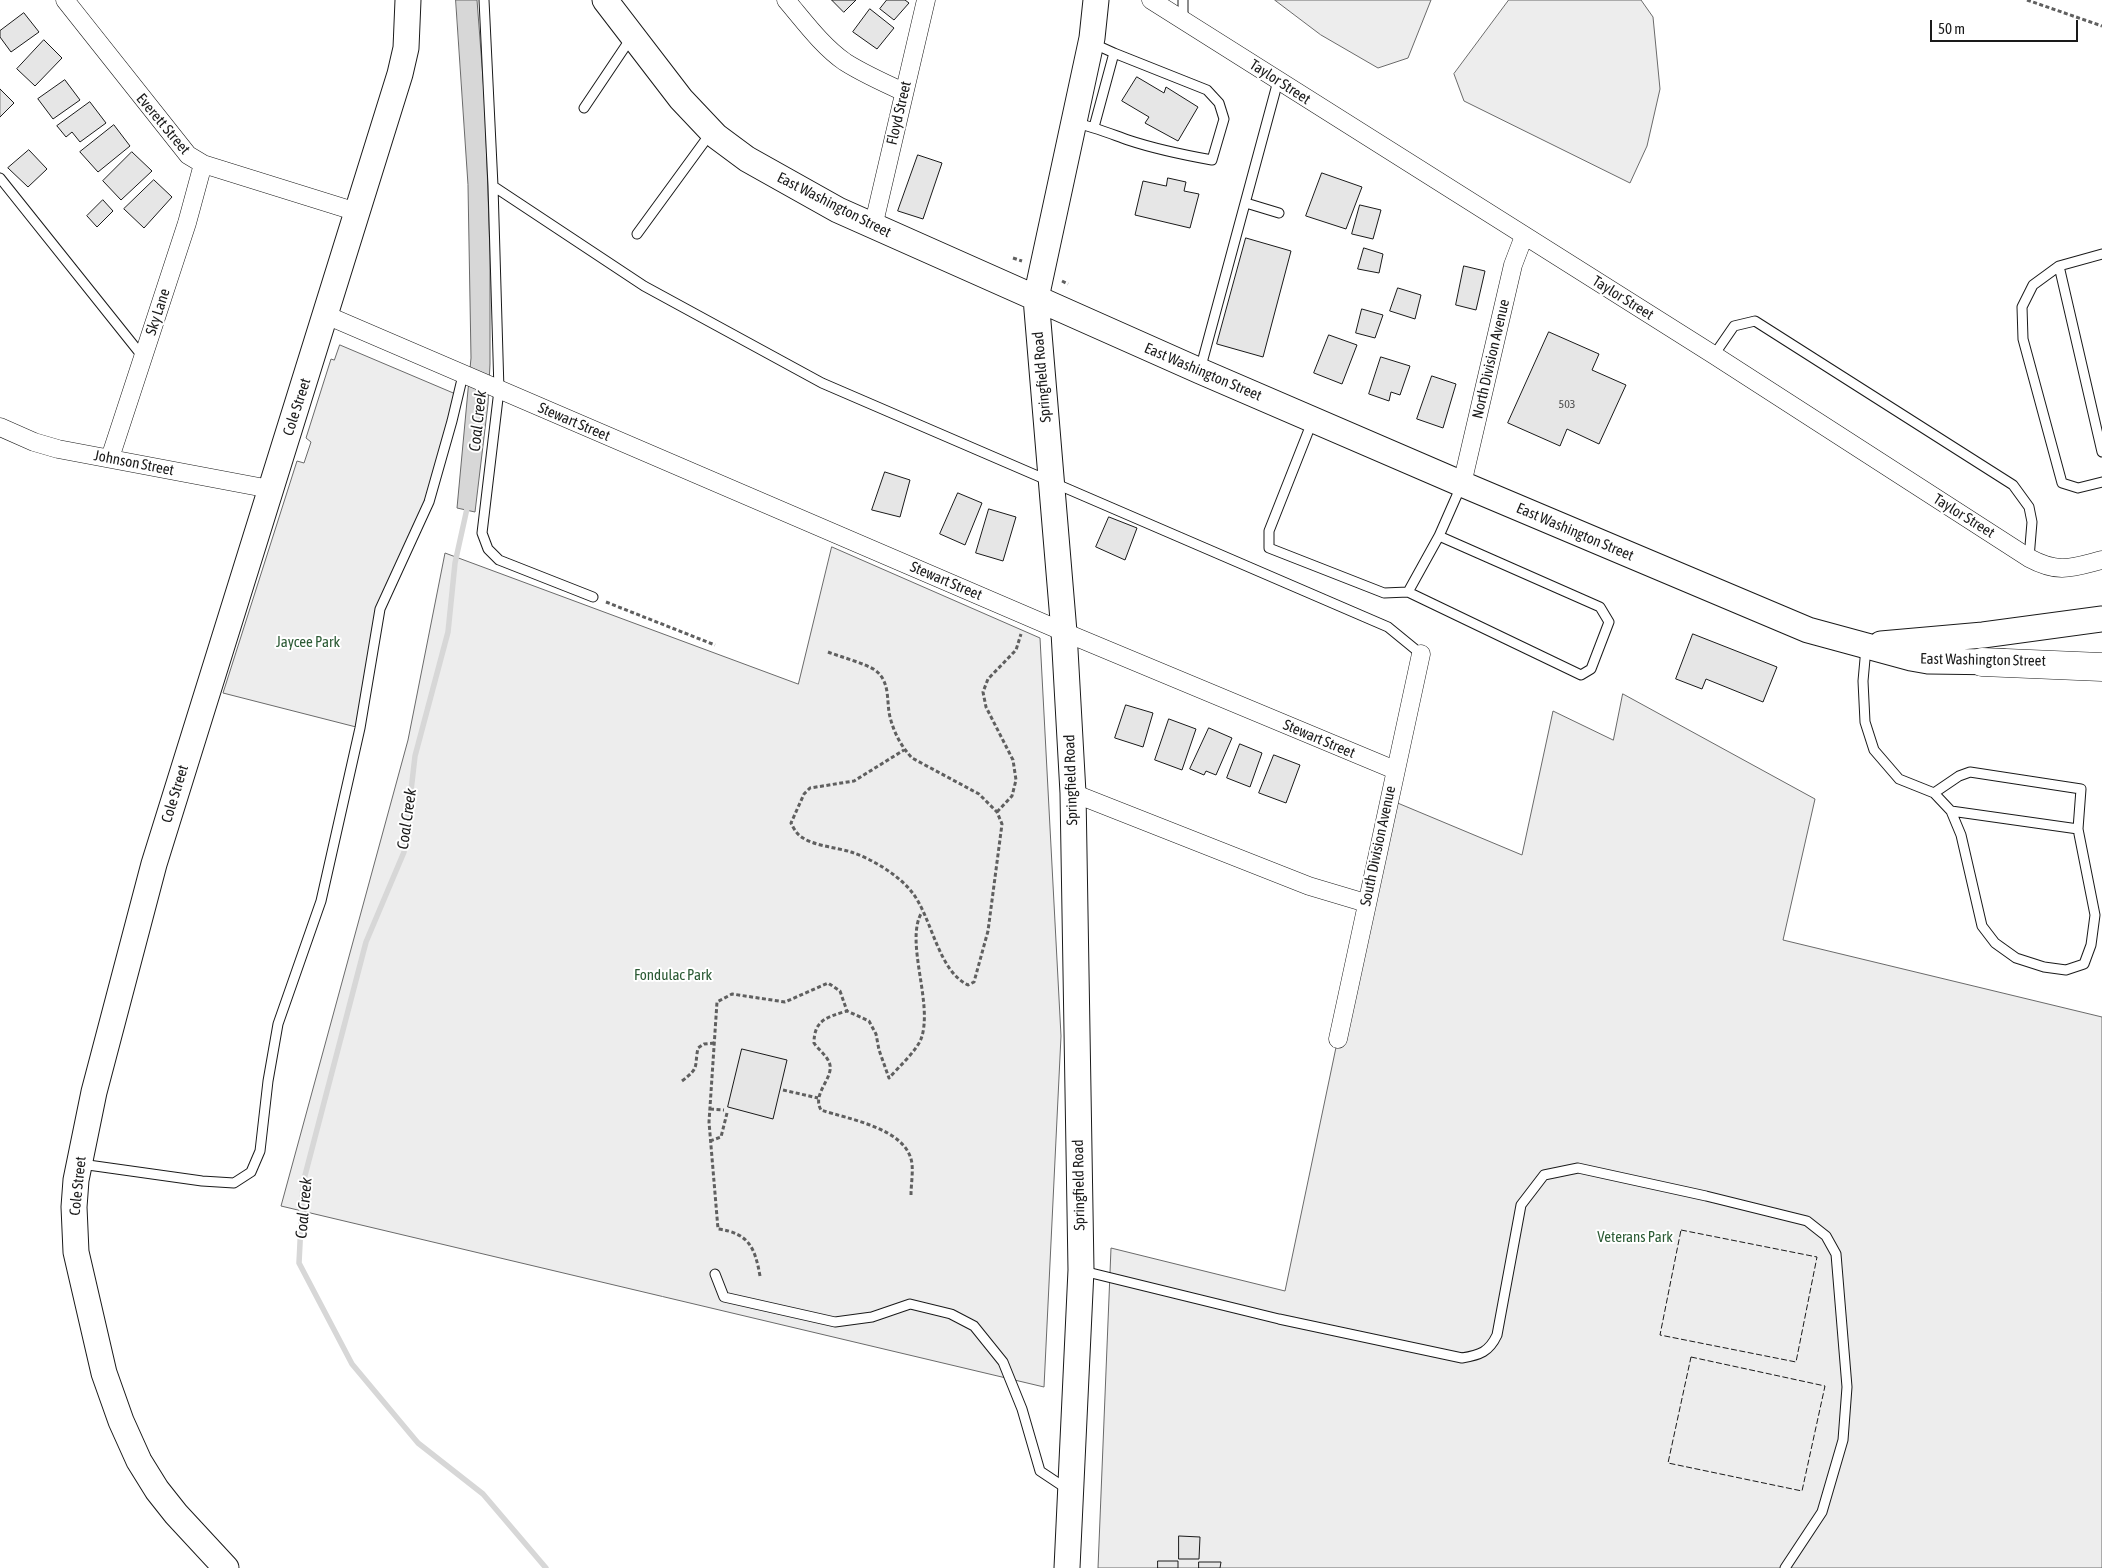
<!DOCTYPE html>
<html>
<head>
<meta charset="utf-8">
<style>
	body { margin:0 }
	#map { position:relative; width:2102px; height:1568px; overflow:hidden; background:#fff; font-family:"Asap Condensed",sans-serif }
	canvas { display:block }
	.scale { position:absolute; left:1930px; top:20px; width:148px; height:22px; box-sizing:border-box; border:2px solid #1a1a1a; border-top:0; padding-left:6px; font-size:15px; line-height:18px; white-space:nowrap; color:#1a1a1a; -webkit-text-stroke:4px #fff; paint-order:stroke }
</style>
</head>
<body>
<div id="map">
<canvas width="2102" height="1568"></canvas>
<div class="scale">50 m</div>
</div>
<script>
const c = document.querySelector('canvas').getContext('2d');
c.lineJoin = 'round';
function fillPath(path, color) { c.fillStyle = color; c.fill(path, 'evenodd'); }
function trace(path, color, width, dash) { c.strokeStyle = color; c.lineWidth = width; c.lineCap = dash ? 'butt' : 'round'; c.setLineDash(dash || []); c.stroke(path); }
function label(font, color, halo, rows, align = 'center') {
  c.font = font + ' "Asap Condensed",sans-serif'; c.lineWidth = 4; c.setLineDash([]); c.textBaseline = 'middle'; c.strokeStyle = halo; c.fillStyle = color; for (const [text, x, y, turn = 0] of rows) {
    c.save(); c.translate(x, y); c.rotate((+turn || 0) * Math.PI / 180); c.textAlign = isNaN(turn) ? turn : align; if (halo) c.strokeText(text, 0, 0); c.fillText(text, 0, 0); c.restore();
  }
}
const built = new Path2D(`
	M1275,0H1431L1408,58L1378,68L1321,35Z
	M1509,0H1641L1653,17L1660,89L1647,146L1630,183L1464,101L1454,74Z
	M340,345L458,395L436,475L380,609L360,728L223,693L297,461L304,463L311,442L306,438L331,359L334,360Z
	M832,547L1040,638L1061,1036L1044,1387L281,1206L408,740L445,553L798,684Z
	M1623,694L1815,799L1783,940L2102,1017V1568H1098L1111,1248L1285,1291L1388,799L1522,855L1553,711L1613,740Z`);
const water = new Path2D(`
	M456,0H477L485,105L490,254V364L488,404L475,512L457,508L471,358L468,185Z`);
const stream = new Path2D(`
	M468,504L455,563L448,632L415,756L404,852L366,942L303,1183L299,1263L352,1364L418,1443L483,1494L546,1568`);
const building = new Path2D(`
	M832,0H856L844,12Z
	M887,0H905L909,3L894,20L880,9Z
	M870,9L894,28L877,49L853,32Z
	M24,13L39,32L11,52L0,37V31Z
	M44,40L62,58L35,86L17,69Z
	M1137,77L1164,93L1166,87L1198,107L1178,141L1145,123L1149,117L1122,101Z
	M65,80L80,100L53,119L38,99Z
	M0,89L14,103L0,117Z
	M90,102L106,123L80,142L72,132L66,137L57,126Z
	M114,125L130,146L98,172L80,152Z
	M29,150L47,169L28,187L8,168Z
	M132,152L152,171L121,200L103,181Z
	M918,155L942,163L923,219L898,211Z
	M1322,173L1362,187L1346,229L1306,216Z
	M1168,178L1186,182L1184,191L1199,194L1190,228L1135,215L1143,181L1166,186Z
	M154,180L172,197L144,228L124,209Z
	M103,200L113,211L97,227L87,216Z
	M1360,205L1381,210L1373,239L1352,234Z
	M1246,238L1291,251L1263,357L1217,344Z
	M1364,248L1383,254L1379,273L1358,269Z
	M1464,266L1485,271L1476,310L1456,305Z
	M1398,288L1421,295L1415,319L1390,311Z
	M1362,309L1383,315L1375,338L1356,333Z
	M1549,332L1599,354L1592,370L1626,385L1599,444L1567,429L1560,446L1508,423Z
	M1329,335L1357,345L1342,384L1314,373Z
	M1381,357L1410,366L1400,395L1391,392L1389,401L1369,394Z
	M1432,376L1456,384L1443,428L1417,419Z
	M885,472L910,480L900,517L872,510Z
	M958,493L982,503L965,545L940,534Z
	M989,509L1016,517L1003,561L976,553Z
	M1109,517L1137,528L1125,560L1096,547Z
	M1693,634L1777,667L1763,702L1706,679L1702,689L1676,679Z
	M1126,705L1153,713L1143,747L1115,738Z
	M1169,719L1196,729L1182,770L1155,760Z
	M1209,728L1232,738L1216,775L1206,771L1204,775L1190,769Z
	M1240,744L1262,753L1250,787L1227,778Z
	M1274,755L1300,765L1286,803L1259,793Z
	M742,1049L787,1060L773,1119L728,1107Z
	M1179,1536L1200,1537L1199,1559H1179Z
	M1158,1561H1178V1568H1158Z
	M1199,1562H1221L1220,1568H1199Z`);
const path = new Path2D(`
	M2027,0L2102,26
	M1013,258L1022,261
	M1062,281L1068,284
	M606,602L715,645
	M828,652C841,657 864,663 875,670C891,682 886,701 890,717C894,733 901,746 912,758L979,794L997,812L1002,824L988,931L974,982L968,985C937,970 932,916 911,891C897,874 872,859 851,852C835,847 813,846 800,836C796,833 793,827 791,823L804,794L810,788L854,781L904,750
	M997,812L1012,796L1016,780L1013,760L986,707L983,692L988,679L1016,650L1021,634
	M682,1081C700,1067 694,1068 698,1048L704,1044L714,1043
	M783,1090L818,1098
	M710,1109L724,1110
	M710,1141L721,1137L727,1113
	M911,1195C911,1185 913,1174 912,1164C908,1128 847,1119 821,1110C811,1093 836,1077 829,1062C826,1055 818,1049 814,1043C814,1020 827,1017 847,1011L869,1021L876,1034L879,1050L889,1078C898,1068 917,1050 921,1039C934,1004 904,941 922,912
	M760,1276C755,1248 749,1233 718,1229L709,1122L717,1002L732,994L785,1002L828,983L840,991L847,1011`);
const lane = new Path2D(`
	M484,0L493,186L499,390L482,533L488,549L499,560L593,597
	M1183,0V20
	M1092,43L1114,53L1094,127
	M584,108L631,38
	M1076,123C1094,127 1111,134 1128,140C1155,149 1184,155 1212,160L1224,119L1219,103L1207,90L1114,53
	M0,178L143,357
	M493,186L644,286L822,383L1388,627L1421,654
	M1246,203L1279,213
	M637,234L710,134
	M2102,254L2059,266L2102,452
	M2059,266L2033,285L2022,307L2023,339L2062,483L2078,488L2102,482
	M1714,355L1734,326L1755,321L2013,485L2029,507L2032,522L2029,558
	M1200,370L1278,81
	M1312,422L1269,531V548L1384,593L1408,592L1581,675L1591,669L1609,622L1600,607L1439,536L1408,592
	M1439,536L1461,486
	M1866,648L1863,681L1865,722L1874,750L1899,779L1934,793L1951,811L1961,835L1982,926L1995,943L2016,958L2044,967L2066,970L2084,964L2091,945L2095,915L2078,829L2081,789L1970,772L1959,776L1934,793
	M1951,811L2078,829
	M81,1164L202,1181L234,1183L251,1172L260,1151L268,1081L278,1024L321,901L360,728L380,609L429,502L452,421L463,375
	M1083,1271L1279,1319L1462,1358C1480,1355 1489,1352 1497,1335L1521,1205L1544,1175L1578,1168L1706,1196L1807,1221L1826,1236L1836,1254L1847,1387L1843,1440L1822,1512L1785,1568
	M715,1274L724,1297L835,1322L872,1317L910,1304L951,1314L974,1326L1003,1362L1022,1409L1040,1471L1067,1489`);
const street = new Path2D(`
	M65,0L188,155L203,164L357,212
	M786,0C804,21 822,46 845,62C864,74 884,83 904,92
	M1151,0L1714,355L2029,558C2059,574 2071,568 2102,560
	M873,227L926,0
	M326,315L1064,632L1395,770
	M0,427L34,442L58,449L270,489
	M110,458L187,223L203,164
	M1462,484L1513,265L1524,236
	M1073,793L1309,886L1366,903
	M1338,1039L1421,654`);
const secondary = new Path2D(`
	M605,0L681,99L716,136L747,159L838,210L1200,371L1462,484L1808,630L1911,658L1928,661L2003,662
	M1881,644L1983,635L2102,619
	M226,1568L176,1514L157,1490L139,1461L121,1421L104,1373L76,1252L74,1207L76,1180L94,1092L154,864L400,74L406,48L408,0
	M1067,1568L1081,1270L1073,793L1064,632L1036,298L1092,38L1096,0`);
const highway = new Path2D(`
	M1982,662L2102,667`);
const fence = new Path2D(`
	M1681,1230L1817,1257L1796,1362L1660,1335Z
	M1691,1357L1825,1386L1802,1491L1668,1463Z`);
const numberNames = [
	["503",1567,404]
];
const streetNames = [
	["Taylor Street",1280,82,33],
	["Floyd Street",899,113,-77],
	["Everett Street",163,124,50],
	["East Washington Street",834,205,27],
	["Taylor Street",1623,298,32],
	["Sky Lane",158,312,-72],
	["North Division Avenue",1491,359,-77],
	["East Washington Street",1203,372,23],
	["Springfield Road",1042,377,-95],
	["Cole Street",297,407,-72],
	["Stewart Street",574,422,23],
	["Johnson Street",134,463,11],
	["Taylor Street",1964,516,32],
	["East Washington Street",1575,532,23],
	["Stewart Street",946,581,23],
	["East Washington Street",1983,660,1],
	["Stewart Street",1319,739,23],
	["Springfield Road",1071,780,-92],
	["Cole Street",175,794,-73],
	["South Division Avenue",1378,846,-78],
	["Springfield Road",1079,1185,-91],
	["Cole Street",78,1186,-84]
];
const parkNames = [
	["Jaycee Park",308,642],
	["Fondulac Park",673,975],
	["Veterans Park",1635,1237]
];
const waterNames = [
	["Coal Creek",478,421,-84],
	["Coal Creek",407,819,-82],
	["Coal Creek",304,1208,-85]
];
fillPath(built, '#ededed');
trace(built, '#6a6a6a', 1);
fillPath(water, '#d7d7d7');
trace(water, '#6a6a6a', 1);
trace(stream, '#d7d7d7', 5.5);
fillPath(building, '#e6e6e6');
trace(building, '#1a1a1a', 1);
trace(lane, '#1a1a1a', 11);
trace(street, '#1a1a1a', 19);
trace(secondary, '#1a1a1a', 27);
trace(highway, '#1a1a1a', 29);
trace(path, '#5f5f5f', 3, [4, 2.5]);
trace(lane, '#fff', 9);
trace(street, '#fff', 18);
trace(secondary, '#fff', 25);
trace(highway, '#fff', 28);
trace(fence, '#1a1a1a', 1, [6, 2.5]);
label('12px', '#4d4d4d', null, numberNames);
label('15px', '#1a1a1a', '#fff', streetNames);
label('15px', '#2b5a34', '#fff', parkNames);
label('italic 16px', '#1a1a1a', '#fff', waterNames);
</script>
</body>
</html>
